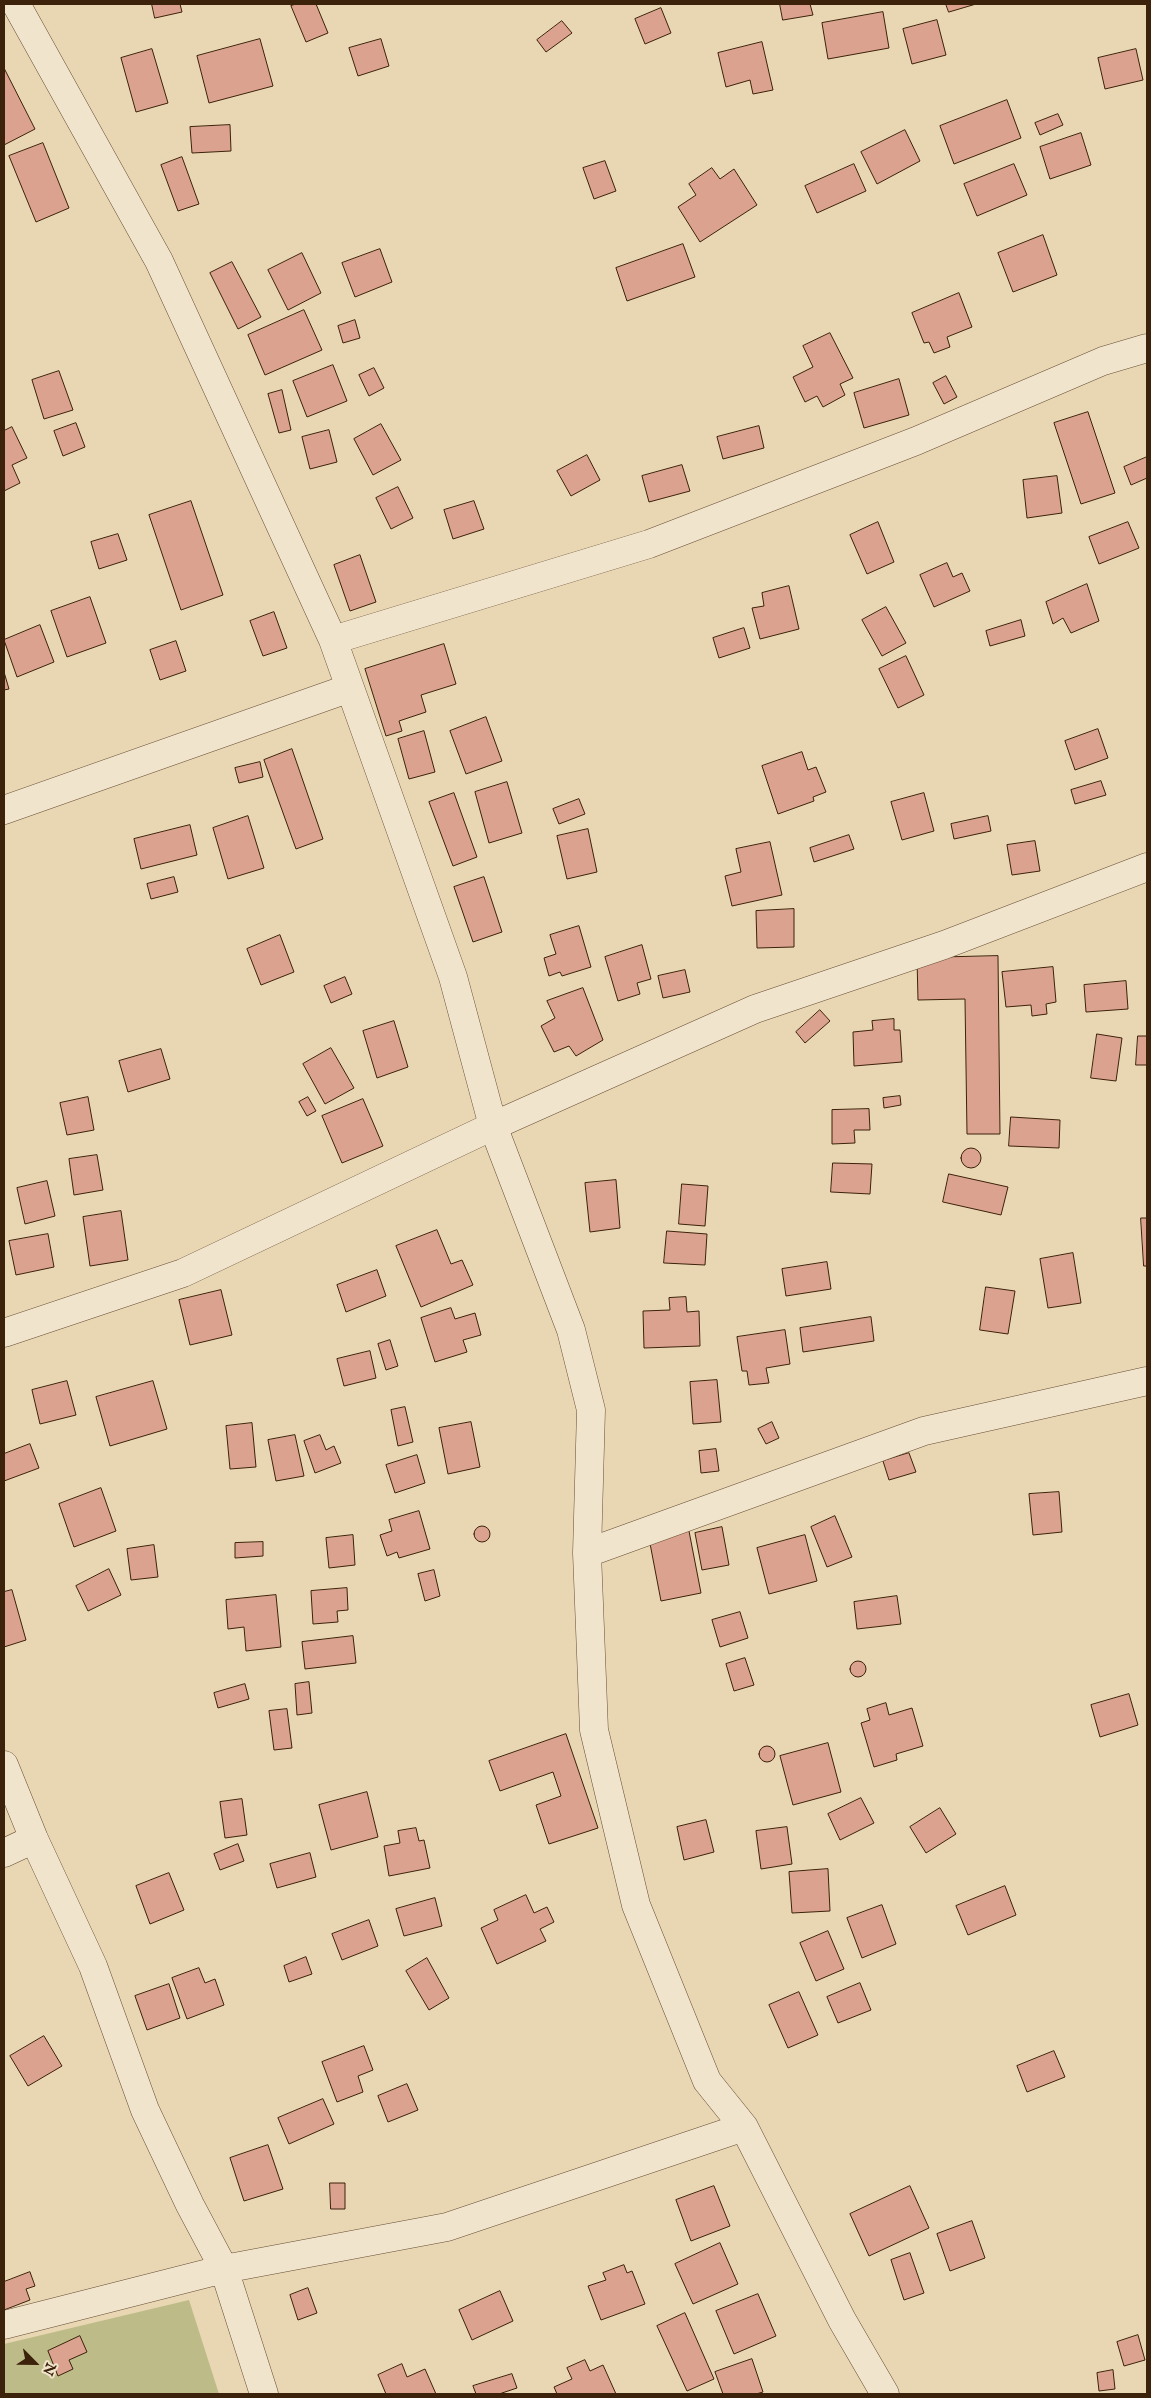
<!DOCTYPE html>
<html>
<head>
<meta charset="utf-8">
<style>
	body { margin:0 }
	#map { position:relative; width:1151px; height:2398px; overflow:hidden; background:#e9d6b2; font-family:"IM FELL English",serif }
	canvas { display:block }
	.frame { position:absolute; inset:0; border:5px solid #3c210b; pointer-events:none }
	.north { position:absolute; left:10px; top:2338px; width:50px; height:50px; -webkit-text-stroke:4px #f1e4cd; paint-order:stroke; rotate:113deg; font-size:14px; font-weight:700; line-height:20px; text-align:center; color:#3c210b }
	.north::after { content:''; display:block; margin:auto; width:18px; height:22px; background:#3c210b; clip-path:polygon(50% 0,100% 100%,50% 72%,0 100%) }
</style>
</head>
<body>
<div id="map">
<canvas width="1151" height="2398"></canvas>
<div class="frame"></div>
<div class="north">N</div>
</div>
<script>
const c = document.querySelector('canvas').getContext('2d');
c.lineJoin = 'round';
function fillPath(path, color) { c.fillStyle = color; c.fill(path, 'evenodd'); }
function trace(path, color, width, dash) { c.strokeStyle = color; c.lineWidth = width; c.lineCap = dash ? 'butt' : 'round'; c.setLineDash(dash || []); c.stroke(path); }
const green = new Path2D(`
	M189,2300L219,2394H4V2344Z`);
const building = new Path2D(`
	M152,4H180L182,12L155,18Z
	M296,4H316L328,33L306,42L291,6Z
	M780,4H810L813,15L783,20Z
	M946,4H976L949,12Z
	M661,8L671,33L645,44L635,19Z
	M883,12L889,48L828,59L822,23Z
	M937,20L946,55L912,64L903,29Z
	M562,21L572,33L546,52L537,40Z
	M260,39L273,86L209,103L197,56Z
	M381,39L389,66L358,76L349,48Z
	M762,42L773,90L753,94L750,80L726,87L718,53Z
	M152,49L168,103L136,112L121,58Z
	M1136,49L1143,80L1105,89L1098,58Z
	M4,68L35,129L4,145Z
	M1007,100L1021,138L954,164L940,126Z
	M1058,114L1063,125L1040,135L1035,123Z
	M230,125L231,151L192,153L190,127Z
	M905,130L920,161L877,184L861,152Z
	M1081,133L1091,165L1050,179L1040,147Z
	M43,143L69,208L36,222L9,156Z
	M182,157L199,204L178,211L161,165Z
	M605,161L616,191L594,199L583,168Z
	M854,164L866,191L817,213L805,186Z
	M1014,164L1027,195L977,216L964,184Z
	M712,168L720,179L734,169L757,205L700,242L678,207L696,195L689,184Z
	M1043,235L1057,275L1013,292L998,253Z
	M683,244L695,277L627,301L616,268Z
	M380,249L392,282L355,297L342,263Z
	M302,253L321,293L288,310L268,270Z
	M232,262L261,317L238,329L210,273Z
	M959,293L972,327L947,337L950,347L934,353L929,342L924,343L912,313Z
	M304,310L322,350L265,375L248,335Z
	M355,320L360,338L343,343L338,326Z
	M830,333L853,378L840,384L845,395L823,407L817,396L805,402L793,377L813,367L803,346Z
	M333,365L347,401L307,417L293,381Z
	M374,368L384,388L369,396L359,375Z
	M59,371L73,410L44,419L32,380Z
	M946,376L957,397L944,404L933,383Z
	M899,379L909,415L864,428L854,393Z
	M282,390L291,430L279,433L268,394Z
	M1088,412L1115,493L1081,504L1054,423Z
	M76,423L85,447L63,456L54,431Z
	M381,424L401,460L373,475L354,439Z
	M759,426L764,448L723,459L717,437Z
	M12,427L27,458L12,465L20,483L4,491V431Z
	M329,430L337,462L310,469L302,437Z
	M587,455L600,480L571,496L557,471Z
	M1147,457V478L1131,485L1124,467Z
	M682,465L690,491L649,502L642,476Z
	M1057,476L1062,513L1027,518L1023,480Z
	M398,487L413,518L391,529L376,498Z
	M191,501L223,595L181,610L149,515Z
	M474,501L484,529L453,539L444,510Z
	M878,522L894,562L867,574L850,535Z
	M1128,522L1139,548L1099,564L1089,537Z
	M118,534L127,560L99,569L91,542Z
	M360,555L376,602L350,611L334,565Z
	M947,563L953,577L962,573L970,591L934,607L920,575Z
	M1087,584L1099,621L1071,633L1063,618L1053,624L1046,602Z
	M789,586L799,629L760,639L752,608L764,606L762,593Z
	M90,597L106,643L67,657L51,611Z
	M886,607L906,643L882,656L862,620Z
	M274,612L287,648L263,656L250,621Z
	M1021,620L1025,636L990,646L986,631Z
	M40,625L54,662L17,677L4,640Z
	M744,628L750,648L719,658L713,638Z
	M176,641L186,671L160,680L150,650Z
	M444,644L456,684L421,695L426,712L399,721L402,731L386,736L365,669Z
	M906,656L924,695L898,708L879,669Z
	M4,672L9,689L4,690Z
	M486,717L502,761L466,774L450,731Z
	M1098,729L1108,758L1075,770L1065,741Z
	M424,731L435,772L409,779L398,739Z
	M292,749L323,839L296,849L264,760Z
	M802,752L808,770L816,767L826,792L813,797L814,801L778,814L762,766Z
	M260,762L263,777L239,783L235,768Z
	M1101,781L1106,795L1075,804L1071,790Z
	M507,782L522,833L489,843L475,792Z
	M454,793L477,857L453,866L429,802Z
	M924,793L934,831L902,840L891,802Z
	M579,799L585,814L559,824L553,809Z
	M248,816L264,868L228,879L213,828Z
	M988,816L991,831L954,839L951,824Z
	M190,825L197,855L141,869L134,839Z
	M588,829L597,872L567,879L557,836Z
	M849,835L854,849L814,862L810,848Z
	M1035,841L1040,871L1012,875L1007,845Z
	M770,842L782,895L732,906L725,876L741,872L736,849Z
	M174,877L178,892L151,899L147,884Z
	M484,877L502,932L473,942L454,887Z
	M794,909V947L757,948L756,911Z
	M579,926L591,967L562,976L560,972L549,976L544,958L556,954L550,935Z
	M280,935L294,972L261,985L247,949Z
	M642,945L651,979L637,983L640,994L618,1001L605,957Z
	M998,956L1000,1134H967L965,999L918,1000L917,958Z
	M1053,967L1056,1002L1046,1004L1047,1014L1032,1016L1031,1005L1006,1007L1002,972Z
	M685,970L690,992L663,998L658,976Z
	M345,977L352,994L331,1003L324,986Z
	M1126,981L1128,1009L1086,1012L1084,985Z
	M583,988L603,1040L576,1056L569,1046L554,1052L541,1026L555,1018L547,1001Z
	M820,1010L830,1021L805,1043L796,1032Z
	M894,1019V1030H900L902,1062L854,1066L853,1032L873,1030L872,1021Z
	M394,1021L408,1067L377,1078L363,1031Z
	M1097,1034L1122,1038L1116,1081L1091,1078Z
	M1138,1036H1147V1065H1136Z
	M331,1048L354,1088L325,1104L303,1064Z
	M161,1049L170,1079L128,1092L119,1061Z
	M900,1096L901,1105L884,1108L883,1098Z
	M88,1097L94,1130L67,1135L60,1103Z
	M308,1097L316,1111L307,1116L299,1102Z
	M363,1099L383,1146L342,1163L322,1116Z
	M869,1109L870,1130H854L855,1143L832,1144V1110Z
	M1011,1117L1060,1120L1059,1148L1009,1146Z
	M961 1158a10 10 0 1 1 20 0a10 10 0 1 1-20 0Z
	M97,1155L103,1190L74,1195L69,1159Z
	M833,1163L872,1164L870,1194L831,1192Z
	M949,1174L1008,1187L1001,1215L943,1202Z
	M616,1180L620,1228L590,1232L585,1183Z
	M47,1181L55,1216L25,1224L17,1188Z
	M682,1184L708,1186L705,1226L679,1224Z
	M121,1211L128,1260L90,1266L83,1217Z
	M1141,1218H1147V1266H1144Z
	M437,1230L451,1264L462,1260L473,1285L421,1307L396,1246Z
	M667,1231L707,1234L705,1265L664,1263Z
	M48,1234L54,1267L16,1275L9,1241Z
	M1073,1253L1081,1303L1048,1308L1040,1259Z
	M827,1262L831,1289L786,1296L782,1269Z
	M377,1270L386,1296L346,1312L337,1285Z
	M986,1287L1015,1291L1008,1334L980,1330Z
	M221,1290L232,1335L190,1345L179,1300Z
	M686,1297L687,1312L699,1311L700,1346L644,1348L643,1311L670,1310L669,1298Z
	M451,1308L455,1319L475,1313L481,1335L463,1340L467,1352L435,1362L421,1318Z
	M871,1317L874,1341L803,1352L800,1328Z
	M785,1330L790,1364L766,1368L769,1383L749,1385L747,1371H742L737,1337Z
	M390,1340L398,1366L386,1370L378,1344Z
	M370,1351L376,1378L344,1386L337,1359Z
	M717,1380L721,1422L693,1424L690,1382Z
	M67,1381L76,1415L40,1424L32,1390Z
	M153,1381L167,1429L110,1446L96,1397Z
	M405,1407L413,1442L398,1446L391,1410Z
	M471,1422L480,1467L448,1474L439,1428Z
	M772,1422L779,1438L766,1444L758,1429Z
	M252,1423L256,1467L230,1469L226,1426Z
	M295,1435L304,1476L276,1481L268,1440Z
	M320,1435L326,1450L334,1446L341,1463L315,1473L304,1441Z
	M30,1444L39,1468L4,1481V1454Z
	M716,1449L719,1471L701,1473L699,1451Z
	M909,1453L916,1472L889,1480L883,1461Z
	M417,1455L425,1483L395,1493L386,1465Z
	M101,1488L116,1531L74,1547L59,1504Z
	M1059,1492L1062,1532L1033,1535L1029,1494Z
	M419,1511L430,1549L399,1558L397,1552L387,1556L380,1535L392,1531L389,1520Z
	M835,1516L852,1557L827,1567L811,1527Z
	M688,1526L701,1593L661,1601L648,1533Z
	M474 1534a8 8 0 1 1 16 0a8 8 0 1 1-16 0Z
	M722,1527L729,1565L702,1570L695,1533Z
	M353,1535L355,1565L329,1568L326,1538Z
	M805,1535L817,1581L769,1594L757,1548Z
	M263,1542V1556L235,1558V1543Z
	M154,1545L158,1577L131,1580L127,1549Z
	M109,1569L121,1595L88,1611L76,1586Z
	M434,1570L440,1596L425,1601L418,1574Z
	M347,1588L348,1610L337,1611L338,1622L313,1624L311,1591Z
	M12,1590L26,1640L4,1647V1592Z
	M276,1595L281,1647L246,1651L244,1627L228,1629L226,1600Z
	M897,1596L901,1624L857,1629L854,1602Z
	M740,1612L748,1638L720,1647L712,1620Z
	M353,1636L356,1663L305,1669L302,1642Z
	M745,1658L754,1685L734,1691L726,1664Z
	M850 1669a8 8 0 1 1 16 0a8 8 0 1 1-16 0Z
	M309,1682L312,1713L297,1715L295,1684Z
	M245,1684L249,1699L218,1708L214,1693Z
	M1129,1694L1138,1725L1100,1737L1091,1705Z
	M886,1703L889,1715L912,1708L923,1746L896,1754L897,1760L874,1767L861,1723L870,1720L867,1709Z
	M287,1709L292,1748L274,1750L269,1711Z
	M566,1734L598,1828L549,1844L536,1805L561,1796L553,1772L500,1791L489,1761Z
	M828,1743L841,1792L793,1805L780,1756Z
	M759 1754a8 8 0 1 1 16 0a8 8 0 1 1-16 0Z
	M367,1792L378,1837L331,1850L319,1805Z
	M861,1798L874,1823L840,1840L828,1814Z
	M242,1799L247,1835L225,1838L220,1802Z
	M940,1808L956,1834L926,1853L910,1827Z
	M706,1820L714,1852L684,1860L677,1827Z
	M787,1827L792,1864L761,1869L756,1831Z
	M416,1828L419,1841L424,1840L430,1868L389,1876L384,1846L400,1843L398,1831Z
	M238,1844L244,1861L220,1870L214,1854Z
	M310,1853L316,1877L277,1888L270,1864Z
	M828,1869L830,1911L792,1913L789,1872Z
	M169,1873L184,1910L150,1924L136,1886Z
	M1005,1886L1016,1915L968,1935L956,1906Z
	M526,1895L534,1913L547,1907L554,1922L540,1929L546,1941L497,1964L481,1928L498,1920L494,1910Z
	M435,1898L442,1926L404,1936L396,1909Z
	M882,1905L896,1944L862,1958L847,1918Z
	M369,1920L378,1946L342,1960L332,1934Z
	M828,1931L844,1969L816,1981L800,1943Z
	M306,1957L312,1974L289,1982L284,1966Z
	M427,1958L449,1998L429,2010L406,1971Z
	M199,1968L205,1983L215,1979L224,2005L187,2019L172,1978Z
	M860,1983L871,2010L838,2023L827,1997Z
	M169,1984L180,2018L147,2030L135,1996Z
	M799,1992L818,2035L788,2048L769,2005Z
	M44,2036L62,2066L28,2086L10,2056Z
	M364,2046L373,2070L358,2076L363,2092L337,2102L322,2062Z
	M1054,2051L1065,2077L1027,2092L1017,2066Z
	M407,2084L418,2110L388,2122L378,2096Z
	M323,2099L334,2124L289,2144L278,2118Z
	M268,2145L283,2189L244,2201L230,2158Z
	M330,2183H345V2209H331Z
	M714,2186L730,2226L691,2241L676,2200Z
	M910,2186L929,2228L869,2256L850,2214Z
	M972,2221L985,2258L950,2271L937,2234Z
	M720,2243L738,2284L693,2304L675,2264Z
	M910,2253L924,2293L904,2300L891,2260Z
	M624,2265L627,2273L632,2271L645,2304L601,2320L588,2286L606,2280L603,2273Z
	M30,2272L35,2286L26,2289L30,2300L4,2310V2282Z
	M308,2288L317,2313L298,2320L290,2295Z
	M500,2291L513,2321L472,2340L459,2310Z
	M758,2294L776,2336L734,2354L716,2311Z
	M685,2313L714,2379L687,2391L657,2326Z
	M1138,2335L1145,2360L1124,2366L1117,2342Z
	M80,2336L87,2352L69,2360L73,2369L58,2376L48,2351Z
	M752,2359L763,2392L756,2394H723L715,2372Z
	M585,2360L590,2371L603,2365L616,2394H557L554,2387L572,2379L567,2368Z
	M402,2364L407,2377L425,2369L436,2394H386L378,2375Z
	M1113,2370L1115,2389L1099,2391L1097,2373Z
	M512,2374L517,2388L499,2394H476L473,2386Z`);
const street = new Path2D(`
	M16,4L159,261L333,640L453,977L493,1126L571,1330L591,1410L587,1553L594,1730L636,1905L707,2081L744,2127L842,2320L885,2394
	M333,640L649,544L916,441L1103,361L1147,348
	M4,810L350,688
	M4,1333L183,1273L493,1126L755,1009L944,945L1147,867
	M587,1553L924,1431L1147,1381
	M4,1765L34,1839L93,1966L145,2110L190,2205L224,2269L264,2394
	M4,1853L34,1839
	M4,2325L224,2269L447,2227L744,2127`);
fillPath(green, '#bdbc88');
fillPath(building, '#dba38f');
trace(building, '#3c210b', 1);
trace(street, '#674e35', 29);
trace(street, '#f1e4cd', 28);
</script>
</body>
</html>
